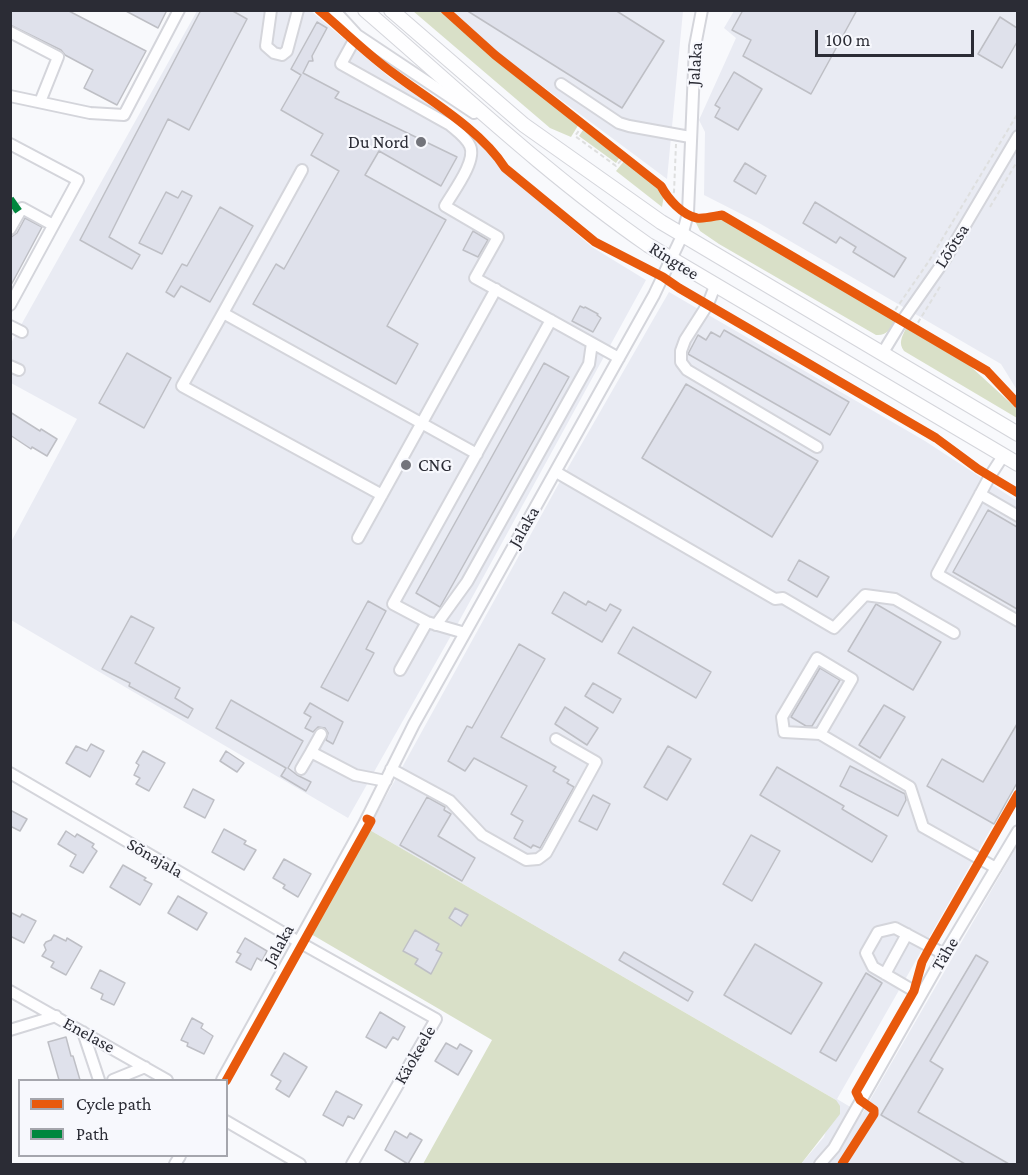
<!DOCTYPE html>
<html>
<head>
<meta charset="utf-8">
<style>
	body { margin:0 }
	#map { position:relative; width:1028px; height:1175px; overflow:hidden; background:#f8f9fc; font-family:"Crimson Pro",serif }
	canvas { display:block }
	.frame { position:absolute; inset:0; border:12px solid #2b2c35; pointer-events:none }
	.legend { position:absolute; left:18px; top:1079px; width:210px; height:78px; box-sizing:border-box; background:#f7f8fd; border:2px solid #a5a6ad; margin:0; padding:8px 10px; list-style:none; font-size:18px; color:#2b2c35 }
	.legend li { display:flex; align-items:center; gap:12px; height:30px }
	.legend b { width:30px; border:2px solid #a5a6ad }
	.scale { position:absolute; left:815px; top:30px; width:159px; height:27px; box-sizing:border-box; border:3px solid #2b2c35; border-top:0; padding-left:8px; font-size:18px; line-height:21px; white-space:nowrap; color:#2b2c35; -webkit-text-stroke:4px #f7f8fd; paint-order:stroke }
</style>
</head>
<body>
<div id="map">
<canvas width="1028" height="1175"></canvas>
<div class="frame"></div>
<ul class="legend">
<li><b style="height:8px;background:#e8590c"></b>Cycle path</li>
<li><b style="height:8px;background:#00873e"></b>Path</li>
</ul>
<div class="scale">100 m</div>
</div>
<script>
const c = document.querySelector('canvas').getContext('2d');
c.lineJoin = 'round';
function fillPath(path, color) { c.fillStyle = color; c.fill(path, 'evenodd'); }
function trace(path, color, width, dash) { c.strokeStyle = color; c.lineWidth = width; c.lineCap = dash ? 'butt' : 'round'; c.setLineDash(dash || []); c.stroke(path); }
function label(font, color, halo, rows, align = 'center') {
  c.font = font + ' "Crimson Pro",serif'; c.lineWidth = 4.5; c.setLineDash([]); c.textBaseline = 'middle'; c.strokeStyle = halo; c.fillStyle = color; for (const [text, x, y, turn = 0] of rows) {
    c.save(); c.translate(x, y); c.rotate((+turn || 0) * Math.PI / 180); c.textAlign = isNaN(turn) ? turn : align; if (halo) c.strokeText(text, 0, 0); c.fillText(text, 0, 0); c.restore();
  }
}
const built = new Path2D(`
	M197,11H311L389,77L436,107L494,157L502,169L592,247L646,280L457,625L348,818L11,620V542L77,419L11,383V343Z
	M451,11H683L667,179L506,59Z
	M734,11H1017V390L1001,364L759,223L704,195L705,132L699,120L736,38L724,28Z
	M669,292L925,441L1017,501V783L837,1099L862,1114L1017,846V1164H801L824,1137L836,1100L368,829L558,485Z`);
const green = new Path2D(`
	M413,11H442L516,76L579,124L571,137L550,128Z
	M583,130L620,157L616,163L579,136Z
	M625,160L658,187L664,195L662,207L616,171Z
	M722,219L895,321C890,330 886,336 876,335L719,244L700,231L695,221Z
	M906,328L969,365L1017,409V418L904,351C898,343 902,337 906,328Z
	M368,829L836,1100L840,1106V1114L801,1164H423L492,1040L311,934Z`);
const building = new Path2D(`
	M10,10H67L146,51L117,105L84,88L93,70L65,55L61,50L10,25Z
	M124,10H167L158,28Z
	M201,10H231L247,19L189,130L168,119L109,237L140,255L132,269L80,240Z
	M466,10H615L664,41L622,108Z
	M743,10H857L811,94L743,56L751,40L732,30Z
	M1000,17L1017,28V42L1002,68L978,54Z
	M317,22L327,28L312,56L313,61H309L303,73L339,92L335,98L457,157L441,186L379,151L365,175L446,220L387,326L418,344L396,384L253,304L276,264L284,269L339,171L311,155L323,134L281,110L301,75L291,69Z
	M734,72L762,89L738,130L715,117L720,108L715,105Z
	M745,163L766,176L756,194L734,181Z
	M182,191L192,196L162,254L139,243L166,192L178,198Z
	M815,202L906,258L894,277L853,252L856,247L840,237L836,243L803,223Z
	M220,207L253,226L210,302L181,286L174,297L166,292L182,264L187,266Z
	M25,218L42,227L10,287V238L17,233Z
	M473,231L488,240L478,257L463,250Z
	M580,306L584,308L585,307L598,314L597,315L601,318L593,332L572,321Z
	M724,330L849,402L830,435L688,354L698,335L706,340L711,332L720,337Z
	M127,353L171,378L144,428L99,403Z
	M544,363L569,377L440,607L416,593Z
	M686,384L818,461L772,537L642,458Z
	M10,412L40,431L41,429L57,439L47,456L32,447L31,449L10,435Z
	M988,510L1017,527V609L953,572Z
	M799,560L829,577L817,597L788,580Z
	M564,592L586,605L588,601L606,611L610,604L621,610L602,642L552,613Z
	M368,601L386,611L366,649L374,653L348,701L321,687Z
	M876,604L941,642L913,690L848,651Z
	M131,616L154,628L135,663L180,688L175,698L193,709L188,718L129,686L130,683L102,669Z
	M633,627L711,672L696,698L618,653Z
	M519,644L545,659L501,737L556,767L553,771L569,780L567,783L574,787L540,848L533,845L531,848L514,838L523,821L511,814L527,786L474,758L465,771L448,761L467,726L472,728Z
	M820,668L840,680L812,726H806L791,717Z
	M593,683L621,699L613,713L585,696Z
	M231,700L303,741L288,768L297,775L311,782L306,791L281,776L286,768L216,728Z
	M310,703L343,722L333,744L326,740L328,733L325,728L318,727L313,732L305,728L311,717L304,713Z
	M884,705L905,717L880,758L859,745Z
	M565,707L598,728L587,745L555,724Z
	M1017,724V783L994,824L927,786L942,759L983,782Z
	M91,744L104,751L90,777L66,763L76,746L87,751Z
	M668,746L691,759L667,800L644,787Z
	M143,751L165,763L149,791L136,784L140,778L134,775L139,765L136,763Z
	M226,751L244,763L237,772L220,761Z
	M850,766L905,794L906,800L898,816L840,786Z
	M777,767L844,806L842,809L887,836L872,862L760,795Z
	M193,789L214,800L205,818L184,807Z
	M593,795L610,804L597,830L579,821Z
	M427,797L445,807L444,810L451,814L438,836L475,858L462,881L400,845Z
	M10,810L27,819L20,831L10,826Z
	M224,829L246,841L244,844L256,850L244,870L212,852Z
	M66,831L75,837L77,834L94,844L92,847L97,851L83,873L70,866L76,855L58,844Z
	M751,835L780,851L752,901L723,884Z
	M284,859L311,874L298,897L283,888L285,885L273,878Z
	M123,865L146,878L144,880L152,884L140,905L110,887Z
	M178,896L207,913L197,930L168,913Z
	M455,908L468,915L461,926L449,918Z
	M10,912L20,917L22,914L36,921L24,943L10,936Z
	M415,930L439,944L436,950L442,953L431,974L415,964L418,959L403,951Z
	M54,935L66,941L67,938L82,947L66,975L51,967L54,962L42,956L46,950L44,945L46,942L51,940Z
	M245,938L267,951L262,961L257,958L251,970L236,962L241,954L237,952Z
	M755,944L822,983L791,1034L724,995Z
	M624,952L693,992L688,1001L619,960Z
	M976,955L988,962L930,1061L943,1069L918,1112L1009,1164H965L881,1115Z
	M100,970L125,983L114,1005L101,999L103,994L91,988Z
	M866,973L882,983L836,1061L820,1052Z
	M380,1012L405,1027L398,1040L393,1037L386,1048L366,1037Z
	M192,1018L203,1024L201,1028L213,1036L204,1054L187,1046L188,1043L181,1040Z
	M66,1037L71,1056H73L80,1080H59L48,1042Z
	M446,1043L457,1049L460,1044L472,1051L458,1075L435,1061Z
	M284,1053L307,1067L289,1097L276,1089L281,1081L271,1075Z
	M336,1091L362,1105L354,1119L348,1116L343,1126L323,1115Z
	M395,1131L407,1138L410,1133L422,1140L408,1164L385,1150Z`);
const path = new Path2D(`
	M583,125L575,136L616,166L624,157
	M669,199L674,192L676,144
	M990,207L1018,160
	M891,316L929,261L1018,113
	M914,329L941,285`);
const minor = new Path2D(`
	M271,10L266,46L274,53L282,55L287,51L298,10
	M334,10L357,35L474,113
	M10,32L58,57L40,102
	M357,35L341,64L450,125C457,131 466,137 470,146C477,161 453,192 445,206L498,237L475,278L619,358
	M561,84L619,123L629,126L690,137
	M10,96L90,113L124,115L179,10
	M10,144L78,180L10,305
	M302,170L223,313L477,454
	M10,229L22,208L53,225
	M715,286L708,304L685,340L681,351V362L687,370L817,447
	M223,313L182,386L382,495
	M10,326L22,332
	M882,354L902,321L944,261L1018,136
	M10,366L19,370
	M1003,456L990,476L937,574L1018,621
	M556,472L775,599L783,598L834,628L865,595L895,599L954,633
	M980,494L1018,516
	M358,538L496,289
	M436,625L467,582L589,364L592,343
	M465,633L427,622L393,604L551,320
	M400,670L427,622
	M321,734L311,752L355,775L386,781
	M820,734L784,732L782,717L817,658L852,679L820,734L910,787L923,827L996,868
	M301,769L311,752
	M391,769L450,801L482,835L526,860L538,859L546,853L596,762L556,739
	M10,773L299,942L436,1019L352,1164
	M885,974L907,934
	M10,991L167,1080
	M921,995L873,967L866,953L878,932L895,928L944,954
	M10,1030L56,1016
	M83,1032L99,1080
	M113,1080L145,1067
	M222,1080L364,824L414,724L465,633L654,295L682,236L688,213L695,46L702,10
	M226,1121L300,1164
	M175,1164L180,1156
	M820,1164L834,1148L942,958L1018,831`);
const major = new Path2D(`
	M365,10C458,90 547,175 648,245L1018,464
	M391,10L524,125L661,222L1018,434`);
const quiet = new Path2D(`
	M10,199L19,212`);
const cycleway = new Path2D(`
	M319,10C344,31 367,54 393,73C429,100 481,130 505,168L595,242L663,277L679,288L936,438L978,469L1018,493
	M445,10L495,55L661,186C668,199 682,215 697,218C704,219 715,216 722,215L987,371L1018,404
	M226,1081L371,821L367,819
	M842,1164L874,1114V1110L860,1100L856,1092L914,991L922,962L930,947L1018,794`);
const markers = [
	[421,142,6,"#73747b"],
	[406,465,6,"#73747b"]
];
const streetNames = [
	["Jalaka",695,64,-86],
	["Lõõtsa",952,246,-58],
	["Ringtee",674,261,32],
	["Jalaka",524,527,-60],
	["Sõnajala",155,858,30],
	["Jalaka",279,945,-61],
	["Tähe",945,954,-59],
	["Enelase",89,1035,29],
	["Käokeele",415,1055,-60]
];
const poiNames = [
	["Du Nord",409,142],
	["CNG",418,465,"left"]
];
fillPath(built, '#e9ebf3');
fillPath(green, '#d9e0c8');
fillPath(building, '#dfe1eb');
trace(building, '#bebfc5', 1.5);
trace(minor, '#d4d5db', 14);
trace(major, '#d4d5db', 16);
trace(path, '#dedfdf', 2, [4.5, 3]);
trace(minor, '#fefeff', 10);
trace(major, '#fefeff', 14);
trace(quiet, '#00873e', 8, [15, 8]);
trace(cycleway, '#e8590c', 9);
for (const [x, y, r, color] of markers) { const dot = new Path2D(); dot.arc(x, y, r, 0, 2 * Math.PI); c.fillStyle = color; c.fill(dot); trace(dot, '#f7f8fd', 2); }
label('18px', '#2b2c35', '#f7f8fd', streetNames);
label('18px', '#2b2c35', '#f7f8fd', poiNames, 'right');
</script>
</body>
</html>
